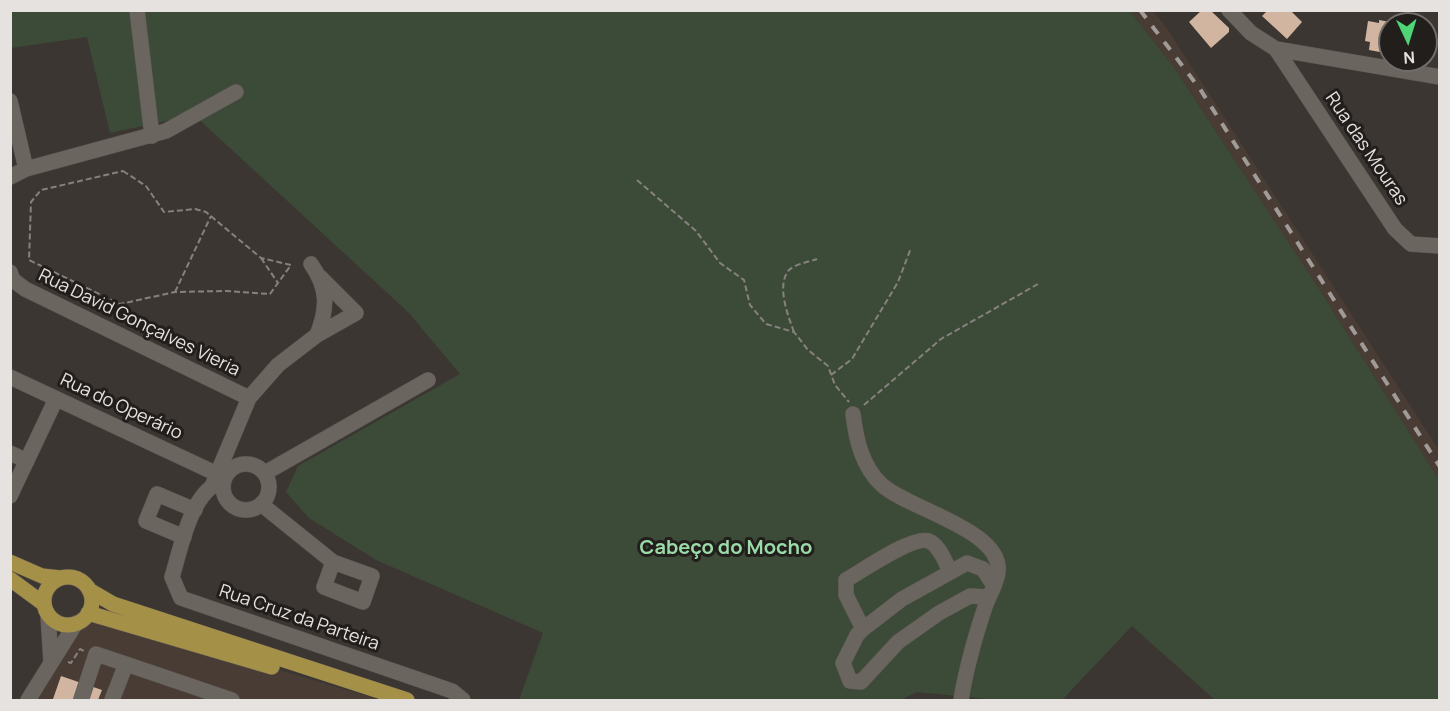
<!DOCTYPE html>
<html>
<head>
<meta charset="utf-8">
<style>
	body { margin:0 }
	#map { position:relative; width:1450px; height:711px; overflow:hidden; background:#3c3632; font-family:Manrope,sans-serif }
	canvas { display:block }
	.frame { position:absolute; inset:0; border:12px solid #e6e2e0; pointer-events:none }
	.north { position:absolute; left:1378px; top:12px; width:60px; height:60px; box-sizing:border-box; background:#211e1c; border:2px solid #706c6a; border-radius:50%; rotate:176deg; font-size:16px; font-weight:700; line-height:24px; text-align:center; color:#e6e2e0 }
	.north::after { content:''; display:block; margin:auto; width:21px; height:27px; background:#4dd676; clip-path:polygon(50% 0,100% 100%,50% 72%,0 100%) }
</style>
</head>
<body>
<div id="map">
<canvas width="1450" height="711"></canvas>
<div class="frame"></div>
<div class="north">N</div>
</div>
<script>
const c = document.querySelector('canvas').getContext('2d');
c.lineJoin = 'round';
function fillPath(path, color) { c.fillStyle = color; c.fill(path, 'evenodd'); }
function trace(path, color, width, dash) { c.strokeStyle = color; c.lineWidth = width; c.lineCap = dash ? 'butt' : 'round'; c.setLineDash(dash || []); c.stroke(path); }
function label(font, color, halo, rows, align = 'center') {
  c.font = font + ' Manrope,sans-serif'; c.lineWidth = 6; c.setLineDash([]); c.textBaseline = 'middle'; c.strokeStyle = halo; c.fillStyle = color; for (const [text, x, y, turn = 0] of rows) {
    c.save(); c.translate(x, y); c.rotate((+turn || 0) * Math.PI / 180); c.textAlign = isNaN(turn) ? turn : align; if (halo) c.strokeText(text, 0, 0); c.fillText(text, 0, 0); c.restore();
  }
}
const built = new Path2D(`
	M1130,11H1153L1166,27L1439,450V480L1321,292L1175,69Z
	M107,617L164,636L381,700H23L71,619Z`);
const green = new Path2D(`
	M11,10L1130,11L1175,69L1321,292L1439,480V700H1215L1132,626L1062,700H997L917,692L900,700H519L543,633L376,560L309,518L286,492L298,466L460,374L408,312L194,115L110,133L87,37L11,48Z`);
const building = new Path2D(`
	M1202,10H1210L1229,28V32L1211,48L1189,22Z
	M1268,10H1290L1302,22L1287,39L1262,16Z
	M1408,15L1425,18L1424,24H1407Z
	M1379,20L1390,22V35H1387L1385,53L1369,50L1370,42L1365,41L1368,21L1379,23Z
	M61,676L102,690L98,700L53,699Z`);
const path = new Path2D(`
	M123,171L146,186L164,212L195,209L206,212L261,258L291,265L270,294L226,291L175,292L120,304L29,260L31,202L41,190Z
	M637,180L696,231L720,263L744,280L750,305L766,324L794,332L808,350L828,366L835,385L849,402
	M261,258L278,283
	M175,292L211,216
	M794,332C788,316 776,285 789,270C795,264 809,262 817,259
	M831,375L852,359L898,282L911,248
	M864,405L941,339L1038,284
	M68,662L71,663L80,649L84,651`);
const minor = new Path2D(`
	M137,10L152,136
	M1229,10L1251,33L1276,49L1440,77
	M1276,49L1395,229L1411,244L1440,246
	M10,101L26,169
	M10,177L26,169L166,131L236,92
	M311,264C328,288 328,308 317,335L356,313L320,277
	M10,272L13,280L25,289L249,398L213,484
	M10,377L215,473L223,474
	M249,398L278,365L317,335
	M853,414C856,439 862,467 882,485C908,509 1003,530 998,572C997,584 989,595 985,607C975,637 966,669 961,700
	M10,453L27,461
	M223 487a23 23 0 1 1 46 0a23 23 0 1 1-46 0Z
	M265,473L428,380
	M223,481C191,490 181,548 172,577L181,598L452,691L463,700
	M10,496L56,399
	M261,504L333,562L372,576L363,602L324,587L333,562
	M184,537L146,521L157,494L195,510
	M988,597L970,596L939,613L898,642L861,682L850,681L843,663L857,635L863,629L902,599L967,563L983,569L994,586
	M48,615L51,662
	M863,629L846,595V580C862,571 913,535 929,541C940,546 945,562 950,571
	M28,700L76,623
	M81,700L96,654L126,664
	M112,700L126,664L232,700`);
const major = new Path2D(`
	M10,562L42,576L61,578
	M44 601a24 24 0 1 1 48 0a24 24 0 1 1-48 0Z
	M10,579L44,604
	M89,590L113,604L407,700
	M88,613L272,667`);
const rail = new Path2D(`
	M1140,10L1200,89L1440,467`);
const streetNames = [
	["Rua das Mouras",1366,149,56],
	["Rua David Gonçalves Vieria",139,323,26],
	["Rua do Operário",121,407,25],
	["Rua Cruz da Parteira",299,618,19]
];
const neighbourhoodNames = [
	["Cabeço do Mocho",726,548]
];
fillPath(built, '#483c34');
fillPath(green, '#3c4b37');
fillPath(building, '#d2b5a1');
trace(minor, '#5a5451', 16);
trace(major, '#5a5451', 16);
trace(path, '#86817e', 2, [6, 3]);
trace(minor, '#6b6560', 15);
trace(major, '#a59048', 15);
trace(rail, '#a09b98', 4, [10, 10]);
label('18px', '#e6e2e0', '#211e1c', streetNames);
label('bold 20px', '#9adca7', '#211e1c', neighbourhoodNames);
</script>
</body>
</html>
